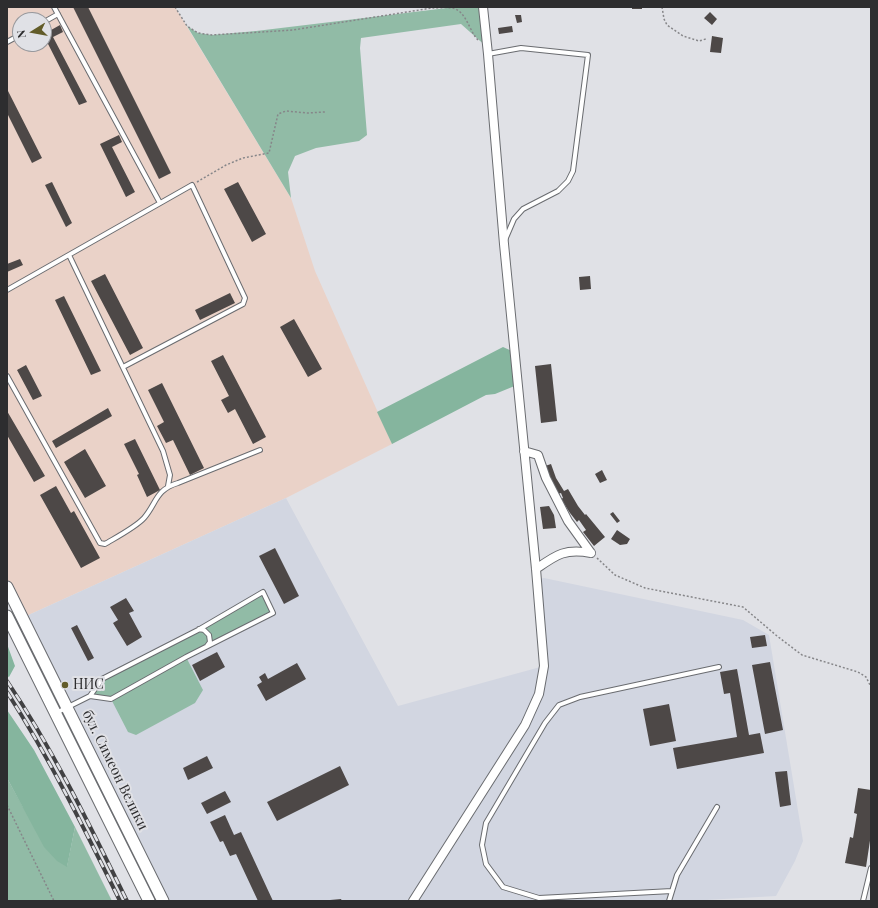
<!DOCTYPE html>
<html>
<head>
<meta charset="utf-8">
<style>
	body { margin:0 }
	#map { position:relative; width:878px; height:908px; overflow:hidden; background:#e0e1e6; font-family:"Playfair Display",serif }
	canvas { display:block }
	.frame { position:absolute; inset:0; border:8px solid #2d2d2f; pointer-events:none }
	.north { position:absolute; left:12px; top:12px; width:40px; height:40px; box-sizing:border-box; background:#e0e1e6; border:1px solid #98999d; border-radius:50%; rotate:259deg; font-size:11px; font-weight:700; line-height:16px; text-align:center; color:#2d2d2f }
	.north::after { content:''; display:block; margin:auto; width:14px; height:18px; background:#625c29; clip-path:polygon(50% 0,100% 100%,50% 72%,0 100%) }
</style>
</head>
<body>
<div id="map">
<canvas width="878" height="908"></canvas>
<div class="frame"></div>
<div class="north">N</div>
</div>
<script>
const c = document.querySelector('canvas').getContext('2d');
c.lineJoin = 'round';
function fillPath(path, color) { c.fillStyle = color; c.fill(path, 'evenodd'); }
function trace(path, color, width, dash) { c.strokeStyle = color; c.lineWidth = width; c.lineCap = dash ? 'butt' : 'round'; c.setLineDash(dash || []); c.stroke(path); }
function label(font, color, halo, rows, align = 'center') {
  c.font = font + ' "Playfair Display",serif'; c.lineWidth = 4; c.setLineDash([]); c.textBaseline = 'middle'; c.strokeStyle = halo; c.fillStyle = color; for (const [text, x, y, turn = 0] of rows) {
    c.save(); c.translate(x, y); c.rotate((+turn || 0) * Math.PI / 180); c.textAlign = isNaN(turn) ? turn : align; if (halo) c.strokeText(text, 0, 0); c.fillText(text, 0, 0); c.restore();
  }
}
const industrial = new Path2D(`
	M7,7H175L291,198L315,271L392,444L286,498L22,618L7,587ZM20,20H44V44H20Z`);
const built = new Path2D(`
	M286,498L398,706L544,666L537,580L544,578L743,620L769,635L803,841L795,861L776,896L689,901H163L22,618Z`);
const green = new Path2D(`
	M448,7H483L488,48L461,24L361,38L360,48L367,135L359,141L316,148L295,156L288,172L291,198L187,26L198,33L212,35L256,31L447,8Z
	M263,592L273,613L186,657L203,690L195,703L136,735L128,732L111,699L90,696L102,679L198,630Z
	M70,722L158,901H152L64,725Z
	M7,778L23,807L67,866L75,827L112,901H7Z`);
const forest = new Path2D(`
	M503,347L514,352L517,385L495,394L486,395L392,444L377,412Z
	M7,644L15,666L9,677L7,676Z
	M7,710L34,750L75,827L67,867L57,861L44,847L7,778Z`);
const building = new Path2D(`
	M73,7H88L171,173L159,179Z
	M632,7H642V9H632Z
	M710,12L717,19L712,25L704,18Z
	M515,15H521L522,22L517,23Z
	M60,25L63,32L53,37L87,102L79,105L44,36V34Z
	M512,26L513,32L499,34L498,28Z
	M712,36L723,38L721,53L710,52Z
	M7,89L42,158L32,163L7,113Z
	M119,135L122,142L112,147L135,192L126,197L100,144Z
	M52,182L72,223L66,227L45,185Z
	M238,182L266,234L252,242L224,189Z
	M20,259L23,265L7,272V264Z
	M105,274L143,348L130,355L91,281Z
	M590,276L591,289L580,290L579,277Z
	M230,293L235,303L200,320L195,310Z
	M64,296L101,371L91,375L55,300Z
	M294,319L322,369L308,377L280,327Z
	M223,355L266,437L253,444L235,409L228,413L221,400L229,396L211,361Z
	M551,364L557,421L541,423L535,366Z
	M26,365L42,396L33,400L17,370Z
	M162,383L204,468L190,475L173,440L166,443L157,426L164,422L148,390Z
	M108,408L112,416L56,448L52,441Z
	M7,411L45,476L34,482L7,435Z
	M135,439L160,490L147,497L137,475L139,474L124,444Z
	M85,449L106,486L85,498L64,462Z
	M551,464L556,478L564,491L568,489L578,506L585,515L586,514L605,537L594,546L583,532L586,530L579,520L577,522L570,513L561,499L563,498L561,493L558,494L552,482L545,466Z
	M602,470L607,480L600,483L595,474Z
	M56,486L71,513L74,511L100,558L81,568L40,495Z
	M549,506L554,515L556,528L543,529L540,507Z
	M613,512L620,521L617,523L610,514Z
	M617,530L630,539L627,544L620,545L611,539Z
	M275,548L299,596L284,604L259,556Z
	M126,598L134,611L129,613L142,637L127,646L113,623L118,620L110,607Z
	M77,625L94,658L88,661L71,628Z
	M765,635L767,646L752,648L750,637Z
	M217,652L225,667L200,681L192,665Z
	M770,662L783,730L765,734L752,665Z
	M297,663L306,679L266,701L257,685L262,682L259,677L265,673L268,679Z
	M737,669L749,735L760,733L764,753L677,769L673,748L737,737L730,693L724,694L720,672Z
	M669,704L676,741L650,746L643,709Z
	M207,756L213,768L188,780L183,768Z
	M340,766L349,785L277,821L267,802Z
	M787,771L791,805L780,807L775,772Z
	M858,788L871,790V834L866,867L845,863L850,837L853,838L857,814L854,813Z
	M225,791L231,802L207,814L201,803Z
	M225,815L234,835L241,832L273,901H258L236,854L230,856L223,841L220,842L210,822Z
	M341,899L342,901H330V900Z`);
const path = new Path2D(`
	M175,7L187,26L198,33L212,35L293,30L432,8C438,8 446,7 452,8C466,10 469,31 478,40
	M662,7L664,19L667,25L683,36L699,41L706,39
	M197,182L226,165L243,158L269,153L278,114L286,111L307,113L325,112
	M597,558L615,575L645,588L743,607L777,636L802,655L858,672L866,677L871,687
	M7,805L54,901`);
const lane = new Path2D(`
	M54,7L160,203
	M44,22L58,14
	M7,42L20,35
	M488,54L521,48L588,55L573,171L568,181L558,191L523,209L514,219L505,240
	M69,255L163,451L170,475L168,486
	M7,290L192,185L245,298L243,304L123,367
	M7,376L100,543L105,544C115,538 136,527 144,518C157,503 155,490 178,483L260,450
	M199,629L204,630L209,635L210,642L207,646
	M56,713L90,696L102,679L198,630L263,592L273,613L186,657L111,699L90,696
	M672,891L539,898L503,887L486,864L482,845L486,823L545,723L559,705L580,697L719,667
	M669,901L677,875L717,807
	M863,901L871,868`);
const street = new Path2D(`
	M524,451L538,455L546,478L568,521L591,553
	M536,569C556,555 565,548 591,553
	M413,901L525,725L539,694L544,666L536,569L504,244L488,54L483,7`);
const secondary = new Path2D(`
	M7,587L163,901
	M7,616L149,901`);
const rail = new Path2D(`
	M7,681C54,751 90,826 127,901
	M7,692C50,759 85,830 120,901`);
const markers = [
	[65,685,4,"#625c29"]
];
const poiNames = [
	["НИС",73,685]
];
const streetNames = [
	["бул. Симеон Велики",115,770,64]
];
fillPath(industrial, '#ead2c8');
fillPath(built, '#d2d6e1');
fillPath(green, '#91bba6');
fillPath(forest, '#85b59e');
fillPath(building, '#4d4847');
trace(lane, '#6a6c70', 6);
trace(street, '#6a6c70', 10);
trace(secondary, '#6a6c70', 13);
trace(path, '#868689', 1.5, [2, 2]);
trace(lane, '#fff', 4);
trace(street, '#fff', 8);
trace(secondary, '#fff', 11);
trace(rail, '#414143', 4);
trace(rail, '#e0e1e6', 2.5, [8]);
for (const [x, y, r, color] of markers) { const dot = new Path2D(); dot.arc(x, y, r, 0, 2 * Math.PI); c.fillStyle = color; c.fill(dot); trace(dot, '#e0e1e6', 1.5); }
label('14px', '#2d2d2f', '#e0e1e6', poiNames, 'left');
label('14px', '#2d2d2f', '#e0e1e6', streetNames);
</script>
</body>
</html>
